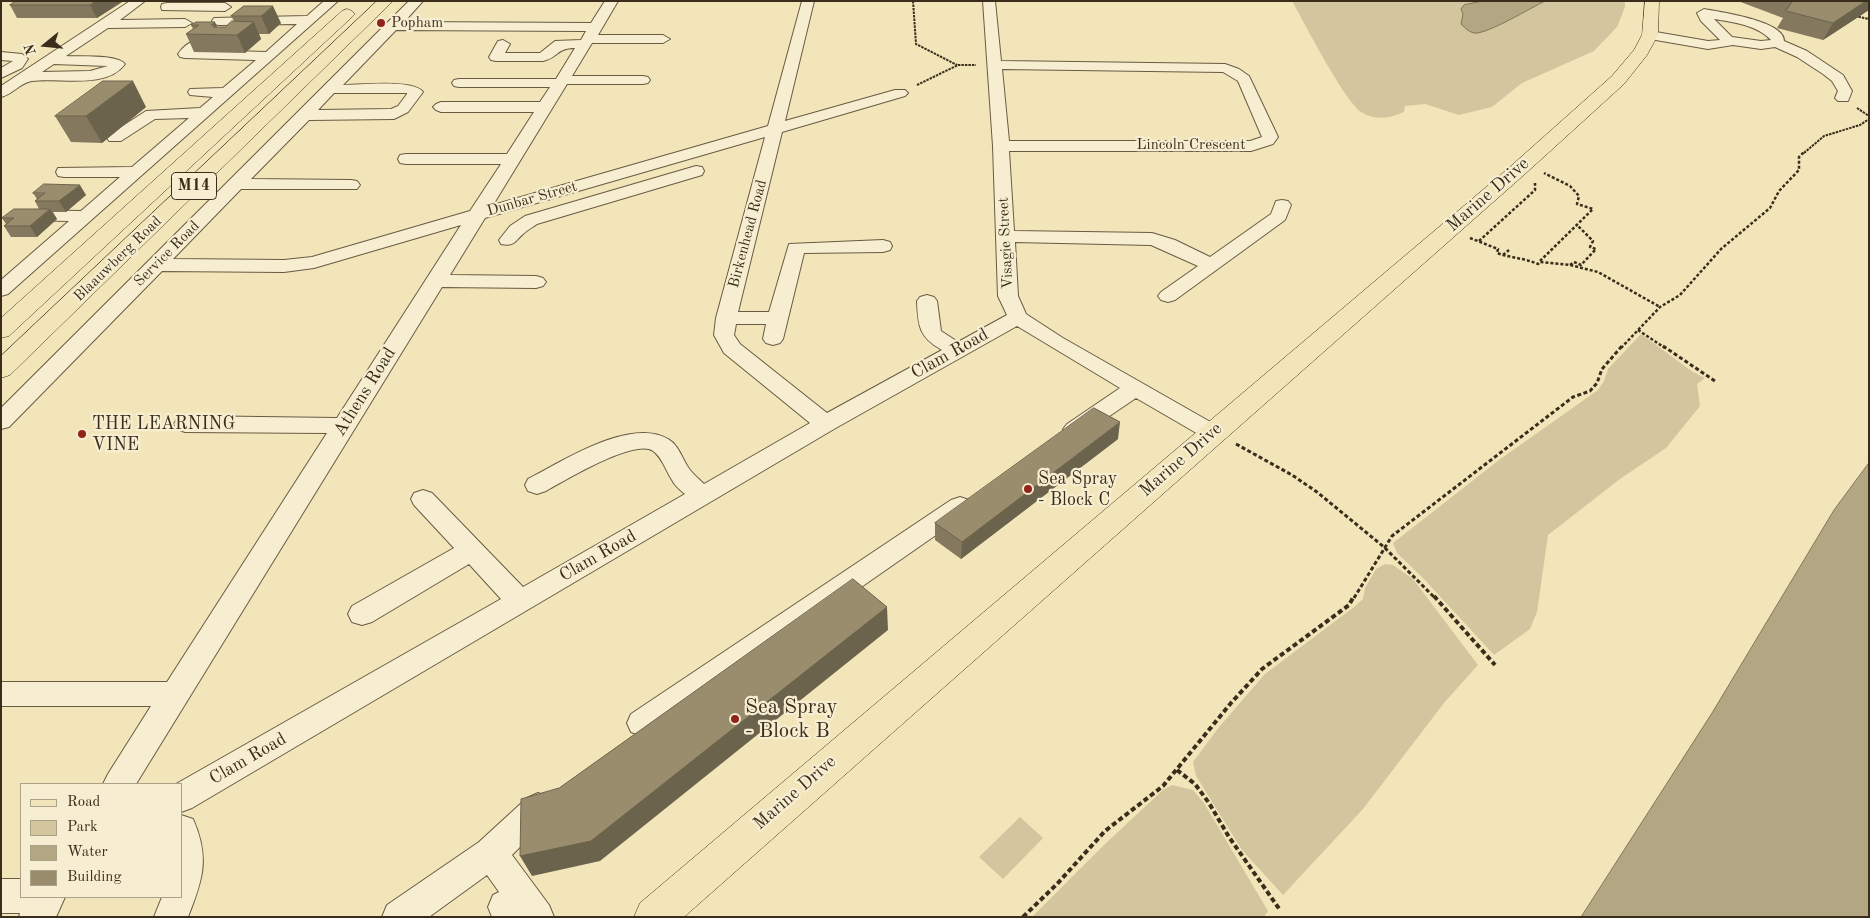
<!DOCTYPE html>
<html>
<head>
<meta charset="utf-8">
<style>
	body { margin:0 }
	#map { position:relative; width:1870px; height:918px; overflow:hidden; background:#f2e5b9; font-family:"Old Standard TT",serif }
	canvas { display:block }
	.frame { position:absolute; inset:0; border:2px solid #3a2d1b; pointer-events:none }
	.legend { position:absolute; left:20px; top:783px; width:162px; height:115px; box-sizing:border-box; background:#f7eed2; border:1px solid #aba189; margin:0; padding:6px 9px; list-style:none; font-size:15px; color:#3a2d1b }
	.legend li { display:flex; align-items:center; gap:10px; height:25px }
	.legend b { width:25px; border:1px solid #aba189 }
	.north { position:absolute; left:20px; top:20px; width:50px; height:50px; -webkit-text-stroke:4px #f7eed2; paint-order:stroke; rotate:253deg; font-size:14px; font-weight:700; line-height:20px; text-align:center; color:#3a2d1b }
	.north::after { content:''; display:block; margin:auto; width:18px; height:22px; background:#3a2d1b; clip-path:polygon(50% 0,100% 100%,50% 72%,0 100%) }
</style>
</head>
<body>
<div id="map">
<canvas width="1870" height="918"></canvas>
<div class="frame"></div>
<ul class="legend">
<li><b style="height:6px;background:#f2e5b9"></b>Road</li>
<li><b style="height:14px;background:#d3c69e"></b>Park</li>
<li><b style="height:14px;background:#b3a683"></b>Water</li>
<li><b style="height:14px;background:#9a8d6d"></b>Building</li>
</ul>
<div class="north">N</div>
</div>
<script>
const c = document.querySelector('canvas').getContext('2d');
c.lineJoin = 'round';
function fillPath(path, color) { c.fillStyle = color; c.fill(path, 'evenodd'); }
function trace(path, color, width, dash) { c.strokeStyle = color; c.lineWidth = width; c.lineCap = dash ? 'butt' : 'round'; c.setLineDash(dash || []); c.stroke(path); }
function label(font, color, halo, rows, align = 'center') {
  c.font = font + ' "Old Standard TT",serif'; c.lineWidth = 4.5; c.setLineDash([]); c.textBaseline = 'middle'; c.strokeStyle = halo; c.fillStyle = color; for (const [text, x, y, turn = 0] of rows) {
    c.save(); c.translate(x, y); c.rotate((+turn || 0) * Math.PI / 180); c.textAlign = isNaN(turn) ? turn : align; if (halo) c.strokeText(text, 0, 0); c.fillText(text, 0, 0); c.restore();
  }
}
const green = new Path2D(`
	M1292,1H1483L1476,3L1488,29L1545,1H1625V7L1617,27L1594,51L1522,83L1492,107L1459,115L1425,104L1405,106L1404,112C1390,118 1377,121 1363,113C1346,105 1304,22 1292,1Z
	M1641,334L1693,372L1705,378L1697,384L1700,406L1666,448L1620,479L1548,535L1537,612L1530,629L1494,655L1424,579L1397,553L1393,543L1499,460L1598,390L1604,381L1608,369Z
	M1385,564L1393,565L1413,579L1478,665L1444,703L1363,809L1283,895L1242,850L1196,776L1193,762L1219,727L1265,674L1354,607L1363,599L1365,588L1376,569Z
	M1172,785L1193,790L1204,803L1268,911L1264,917H1032L1105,844L1163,790Z
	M1020,817L1043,838L1003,879L979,857Z`);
const water = new Path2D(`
	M1483,1H1545C1529,9 1494,30 1478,33C1471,34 1466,29 1461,24L1463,14L1461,9L1464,5Z
	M1869,463V917H1581L1712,713L1834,510Z`);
const pathFar3 = new Path2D(`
	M913,1L916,44L957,65
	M1855,16L1869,19
	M917,85L958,65H976
	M1857,108L1869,116
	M1804,153L1824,136L1860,125L1869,119`);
const pathFar2 = new Path2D(`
	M1470,238L1498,249L1497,253C1511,258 1524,258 1538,264L1540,262L1570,265L1598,272L1660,307
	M1479,241L1535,190V183
	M1503,255L1509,250
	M1540,261L1593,209L1577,204L1579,196L1570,186L1544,173
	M1570,265L1574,262L1581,265L1596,249L1590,247L1593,241L1577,225
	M1638,330L1665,348
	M1621,348L1660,307L1680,295L1721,249L1770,208L1779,191L1799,170V157L1805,151`);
const pathFar1 = new Path2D(`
	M1663,346L1715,381
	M1236,444L1292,475L1317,492L1384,547L1435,598
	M1354,598L1392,536L1573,397L1590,391L1597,383L1602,369L1622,346`);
const path = new Path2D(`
	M1434,596L1495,665
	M1177,770L1195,784L1209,803L1229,837L1280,910
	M1023,917L1057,884L1105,831L1163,786L1231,703L1262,669L1349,605L1354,596`);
const minor = new Path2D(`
	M130,1H145L120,20L185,19L192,23L185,27L108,28L66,56C79,57 117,54 125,64C106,90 59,77 32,81C21,82 12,95 1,97V86ZM54,64L108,66L90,71L42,72Z
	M324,1H338L8,294L1,296V280L69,221L22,220L16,219L13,215L16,211L22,210L81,211L120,177H64L58,176L56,172L58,168L132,167L189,118L155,119L121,141H109L107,138L109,135L146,111L200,108L213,97L190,95L188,92L190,89L223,88L256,60L185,58L180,57L178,54C182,48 189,42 196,40L203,44L198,50L266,52L297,24L219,25L214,24L212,21L214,18L307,16Z
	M409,1H423L404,22L591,23L605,1H618L598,35H663L670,39L663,43H592L572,76H643L648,77L650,80L648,83L643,84H567L493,205L768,126L802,1H814L785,121L895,90H905L908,93L905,96L782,132L738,312H769L789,244L883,240L890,242L892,246L890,250L883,252L804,253L783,339L780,343L773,345L766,343L763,339L766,324H736L734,335L740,344L827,413L942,350C919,337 918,326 917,301L920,297L927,295L934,297L937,301L941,331L958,342L1007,315L998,296L993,146L983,1H995L1001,61L1225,64L1239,69L1249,76L1278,137L1273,144L1251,151H1009L1014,231L1152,233L1175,240L1210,257L1271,214L1276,201L1282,200L1288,201L1291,205L1285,220L1175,300L1168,302L1161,300L1158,296L1161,292L1198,266L1151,245L1015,242L1018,296L1026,314L1063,338L1221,428L1225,433L1221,438L1213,441L1205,438L1136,398L1083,434L1075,437L1067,434L1063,429L1067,424L1120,388L1017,326L834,429L192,808L181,812V784H176L501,599L469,564L372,622L362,625L352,622L348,614L352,606L454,548L414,505L411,499L414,493L423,490L432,493L523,587L685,494C680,490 675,486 672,480C666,471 662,457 653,451C635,438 564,481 546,491L537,494L528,491L525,485L528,479C563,461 630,417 668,439C679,445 683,461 690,470C694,475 699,479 704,484L810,423L724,353L714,335L716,318L765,137L485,218L450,275L536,276L543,278L546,282L543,286L536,288L442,287L136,784H103L108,774L151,706H1V682H167L327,433L185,432L177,429L174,424L177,419L185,416L337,418L461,225L314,268L284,272L162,271L9,427L1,429V408ZM396,30L586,31L581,40L555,41L540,53H505L510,44L503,40L498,41L489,57L491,60L496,61H543C558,58 556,48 575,48L556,79H459L454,80L452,83L454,86L459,87H550L540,102H441L436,104L433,107L436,110L441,112H534L507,154H406L400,155L398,159L400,163L406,164H501L470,211L312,257L284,260L173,259L241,189H357L360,185L357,181L351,180L251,179L309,120L394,119L408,112L423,92C414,79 359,85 343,85ZM1002,69L1223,72L1238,81L1262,137L1250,141H1009ZM334,93H407V94L398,106L391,109L318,110Z
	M167,3H225L231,7L225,11L162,10L161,7L162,4Z
	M1704,9C1720,12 1785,21 1784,41L1807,51L1843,75L1852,91L1848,101H1838L1835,98L1838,91L1832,81L1823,74L1797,57L1775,47L1761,49L1733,45L1708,49L1650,39L1643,35L1650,31L1708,41L1720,40L1701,21L1697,13ZM1714,19C1733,22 1757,25 1771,40L1761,41L1732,37Z
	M1,52L22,54L28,59L22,68L1,78V68L13,61L1,60Z
	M696,166L702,167L704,171L702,175L537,224C533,227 527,230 523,234C515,241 514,247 501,244L499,240L510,226L525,216Z
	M960,497L969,500L972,506L969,512L653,732L642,736L631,732L627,723L631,714L951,500Z
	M538,793L549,798L554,808L549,818L512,855L549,905L554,917H492L488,907L493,895L499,892L487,875L429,917H382L387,905L479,842L527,798Z
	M181,815L193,819C210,858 203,879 188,917H154L162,897H181Z
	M1,879H21V897H65L56,917H19L20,913H1Z`);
const major = new Path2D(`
	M377,1H393L10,375L1,378V356Z
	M1645,1H1659L1658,35L1647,55L1624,84L1525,174L684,917H634L640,903L1511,166L1612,76L1634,50L1642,35Z
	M347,9L352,11L355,14L352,17L9,336L1,338V318L342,11Z`);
const wall = new Path2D(`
	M16,1H121L122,2L97,18H17L10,5Z
	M1738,1H1869V10L1823,40L1777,28L1783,18Z
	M244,6L281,23L269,34H259L261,39L245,53L194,52L186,34L193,29L191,25L196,22L218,27H225L234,21L231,16Z
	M146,107L102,143L71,142L55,116Z
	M33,193L86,195L66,212H53L57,219L37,237H11L4,226L6,224L2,218L39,209L35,201L37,199Z
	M1118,439L961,559L935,540V523Z`);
const shadedWall = new Path2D(`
	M96,1H121L122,2L97,18L90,5Z
	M1866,1H1869V10L1823,40L1833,23Z
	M273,6L281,23L269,34L261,16Z
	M215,22L221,35L211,25Z
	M254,22L261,39L245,53L237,35Z
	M133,81L146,107L102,143L86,116Z
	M80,185L86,195L66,212L59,201Z
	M50,209L57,219L37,237L30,226Z
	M1120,422L1118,439L961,559L962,542Z
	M887,607L888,630L600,861L532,876L520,856Z`);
const building = new Path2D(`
	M16,1H96L90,5H10Z
	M1793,1H1866L1833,23L1786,11Z
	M244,6H273L261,16H231Z
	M232,21L254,22L237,35L186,34L199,25H191L196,22H215L211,25H216L213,27H225Z
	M103,81H133L86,116H55Z
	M44,184L80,185L59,201H35L45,193H33Z
	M14,209H50L30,226H4L14,218H2Z
	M1094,408L1120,422L962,542L935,523Z
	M853,579L887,607L591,841L520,856L521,799L559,788Z`);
const markers = [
	[381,23,5,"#8f2418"],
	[82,434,5,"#8f2418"],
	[1028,489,5,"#8f2418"],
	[735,719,5,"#8f2418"]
];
const farPoinames = [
	["Popham",391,23]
];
const farStreetnames = [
	["Lincoln Crescent",1191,145],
	["Dunbar Street",532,199,-16],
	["Birkenhead Road",748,234,-75],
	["Visagie Street",1006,243,-93],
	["Service Road",167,254,-45],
	["Blaauwberg Road",118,259,-44]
];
const shields = [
	[194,186,45]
];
const shieldNames = [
	["M14",194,186]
];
const streetNames = [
	["Marine Drive",1488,195,-41],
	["Clam Road",950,354,-29],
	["Athens Road",365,392,-58],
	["Marine Drive",1181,460,-41],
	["Clam Road",598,556,-30],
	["Clam Road",248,759,-30],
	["Marine Drive",795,793,-41]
];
const poiNames = [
	["THE LEARNING",92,424],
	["VINE",92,445],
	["Sea Spray",1038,479],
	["- Block C",1038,500]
];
const nearPoinames = [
	["Sea Spray",745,707],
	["- Block B",745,731]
];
fillPath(green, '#d3c69e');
fillPath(water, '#b3a683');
trace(water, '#837659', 1);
trace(minor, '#685b42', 2);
trace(major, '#3a2d1b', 1);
trace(pathFar3, '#3a2d1b', 2, [2.5, 1]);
trace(pathFar2, '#3a2d1b', 2.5, [3, 2]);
trace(pathFar1, '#3a2d1b', 3, [4, 2.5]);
trace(path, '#3a2d1b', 4, [5, 3]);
fillPath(minor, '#f7eed2');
fillPath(major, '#f2e5b9');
fillPath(wall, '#84795e');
fillPath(shadedWall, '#6c634c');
fillPath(building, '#9a8d6d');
trace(building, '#6c634c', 1);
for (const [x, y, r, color] of markers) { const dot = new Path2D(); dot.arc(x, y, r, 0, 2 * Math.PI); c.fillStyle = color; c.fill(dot); trace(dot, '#f7eed2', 2); }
label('15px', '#3a2d1b', '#f7eed2', farPoinames, 'left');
label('15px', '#3a2d1b', '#f7eed2', farStreetnames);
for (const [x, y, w] of shields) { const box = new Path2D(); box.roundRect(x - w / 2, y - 13.5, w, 27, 4); c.fillStyle = '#f7eed2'; c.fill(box); trace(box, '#3a2d1b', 1); }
label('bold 16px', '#3a2d1b', null, shieldNames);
label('18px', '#3a2d1b', '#f7eed2', streetNames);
label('18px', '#3a2d1b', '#f7eed2', poiNames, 'left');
label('21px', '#3a2d1b', '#f7eed2', nearPoinames, 'left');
</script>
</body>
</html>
